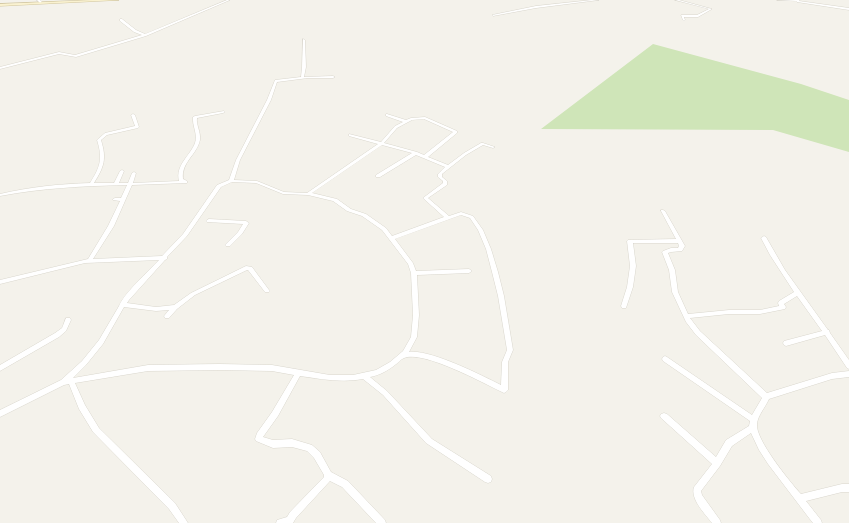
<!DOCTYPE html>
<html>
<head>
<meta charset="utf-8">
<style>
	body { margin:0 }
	canvas { display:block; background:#f4f2eb }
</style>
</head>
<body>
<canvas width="849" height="523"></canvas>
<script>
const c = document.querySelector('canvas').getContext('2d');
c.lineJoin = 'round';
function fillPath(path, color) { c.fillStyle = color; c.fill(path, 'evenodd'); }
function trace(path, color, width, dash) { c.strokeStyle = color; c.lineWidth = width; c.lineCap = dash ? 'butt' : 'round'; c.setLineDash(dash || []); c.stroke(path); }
const green = new Path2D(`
	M653,44L801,84L849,100V152L773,130L541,129Z`);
const street = new Path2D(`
	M37,0H40L42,2L40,3Z
	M227,0H230L146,36L76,57L59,54L0,69V67L59,52L75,55L142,35L134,32L120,21V19H122L136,30L145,34Z
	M592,0H599L536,8L493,16L492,15L536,6Z
	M675,0H679L712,9L698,17H684L685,20L684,21L683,20L681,15H697L709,9Z
	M777,0H800L799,1L849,8V10L797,2L796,1Z
	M303,39L305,40L306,67L304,77L333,76L335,77L333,78H308L277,82L271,100L240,160L234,180L257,181L284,192L307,193L378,144L349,136V134L381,142L395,126L403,122L386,116V114H387L406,120L411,118L425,117L457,131V133L428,157L448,165L464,153L481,143H483L495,147L493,148L483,145L466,155L442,174V177L447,181V185L428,198L449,216L461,212L473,216L483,230L491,249L498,272L504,296L513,350L508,362V390L506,392L504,393L502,392C483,383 423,350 404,358C401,359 398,363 395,365C387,371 380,375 370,377L387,391L432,439L491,476L492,479L491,482L488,483L485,482L426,443L383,395L363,379C341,383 321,379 300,376L278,416L263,437L273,440L292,439L312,445L320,452L331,472L348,481L385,520L386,523H376L342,487L330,481L296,518L293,523H276L277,520L287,517L290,512L324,477V475L314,458L307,451L292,447L273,448L256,441L255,439L257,433L272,412L294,375L272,371L219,370L148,371L75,383L85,405L99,428L175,503L188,523H179L169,509L93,432L79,409L69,384L64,385L0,417V410L61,380L82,361L99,340L119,306C125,292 148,272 159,260L85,263L0,284V280L88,259L108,226L120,201L113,200V199L115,198H121L127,185C84,186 42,188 0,196V194C30,187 59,184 90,183C100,167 103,159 97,140L105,133L135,126L131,115L133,114L135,115L139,127L138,128L107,135L101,140C107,159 104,167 94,183H114L120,171L122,170L124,171L119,183H128L132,173L134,172L136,173L133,183L179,181C175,165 190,156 195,143C198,134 192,126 193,117L195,116L224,111L225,112L223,113L197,118C196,125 201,132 200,140C197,155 181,162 183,179L187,181V183L132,185L114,226L93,259L162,256L183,234L217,185L229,180L236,160L267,100L275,80L301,77L302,67ZM424,119L453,132L424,155L417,152L384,143L397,128L412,120ZM382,145L412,153L376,175V177H380L416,155L445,167L438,174V177L443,181V183L423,198L444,217L392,236L386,228L366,214L351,209L337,199L312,193ZM232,182L256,183L283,194L308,195L333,201L347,211L362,216L382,230L408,264L411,273L413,315L411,337L403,351L390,362L376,370L353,375H330L272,365L219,364L148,365L73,378L86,365L103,344L124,307L156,311L169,310L164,316L165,318H169L177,309L195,295L247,270H248L265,292H269L270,291L269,290L252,267L246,266L191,293L174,305L156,307L127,303L129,300L165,260L167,259V257L187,236L221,187ZM461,215L470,218L478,230L486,249L492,272L498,296L507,350L502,362L501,385C481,375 430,349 409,352L417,337L419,315L417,275L469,273L472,271L469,269L416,271L413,263L395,239Z
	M661,210H663L665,211L685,246L682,251L671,252L668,253L675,270L678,292L688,314L729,310H760L779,306L778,303L779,301L794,292L770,255L761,238L764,236L766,237L785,270L828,330H829L830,333L849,360V369L847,368L825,335L786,346L784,345L783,343L784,341L822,331L797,296L784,304L786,307L785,309L760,314H729L690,318L700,331L767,393L832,373L849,371V377L832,379L769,399C765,408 758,415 757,424C755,439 790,482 801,494L842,484H849V492H842L806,501L821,520L822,523H813L809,518L768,464L759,450L751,433L732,446L720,466L701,491L702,495L720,520L721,523H712C705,514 690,499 694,487L712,464L661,418L660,416L661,414L664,413L667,414L716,457L726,440L749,426L750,421L663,361L662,359L663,357L665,356L667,357L752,415L762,398L696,335L686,322L672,292L669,270L662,252L663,251L671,248H678L679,246L678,243H633L636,266L633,287L626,308H622L621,306L627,287L630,266L627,241L628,240L676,239L661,211Z
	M209,219L246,221L249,223L242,234L230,246H226L225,245L238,232L243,224L207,222L206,221L207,220Z
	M66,318H70L71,320L66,331L59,337L0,371V365L55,333L62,328Z`);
const secondary = new Path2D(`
	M92,0H119L0,6V4Z`);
fillPath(green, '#cfe5b8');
trace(street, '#bfbaaf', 0.5);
trace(secondary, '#d0c59f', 1);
fillPath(street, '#fff');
fillPath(secondary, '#faf2cf');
</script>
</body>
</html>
